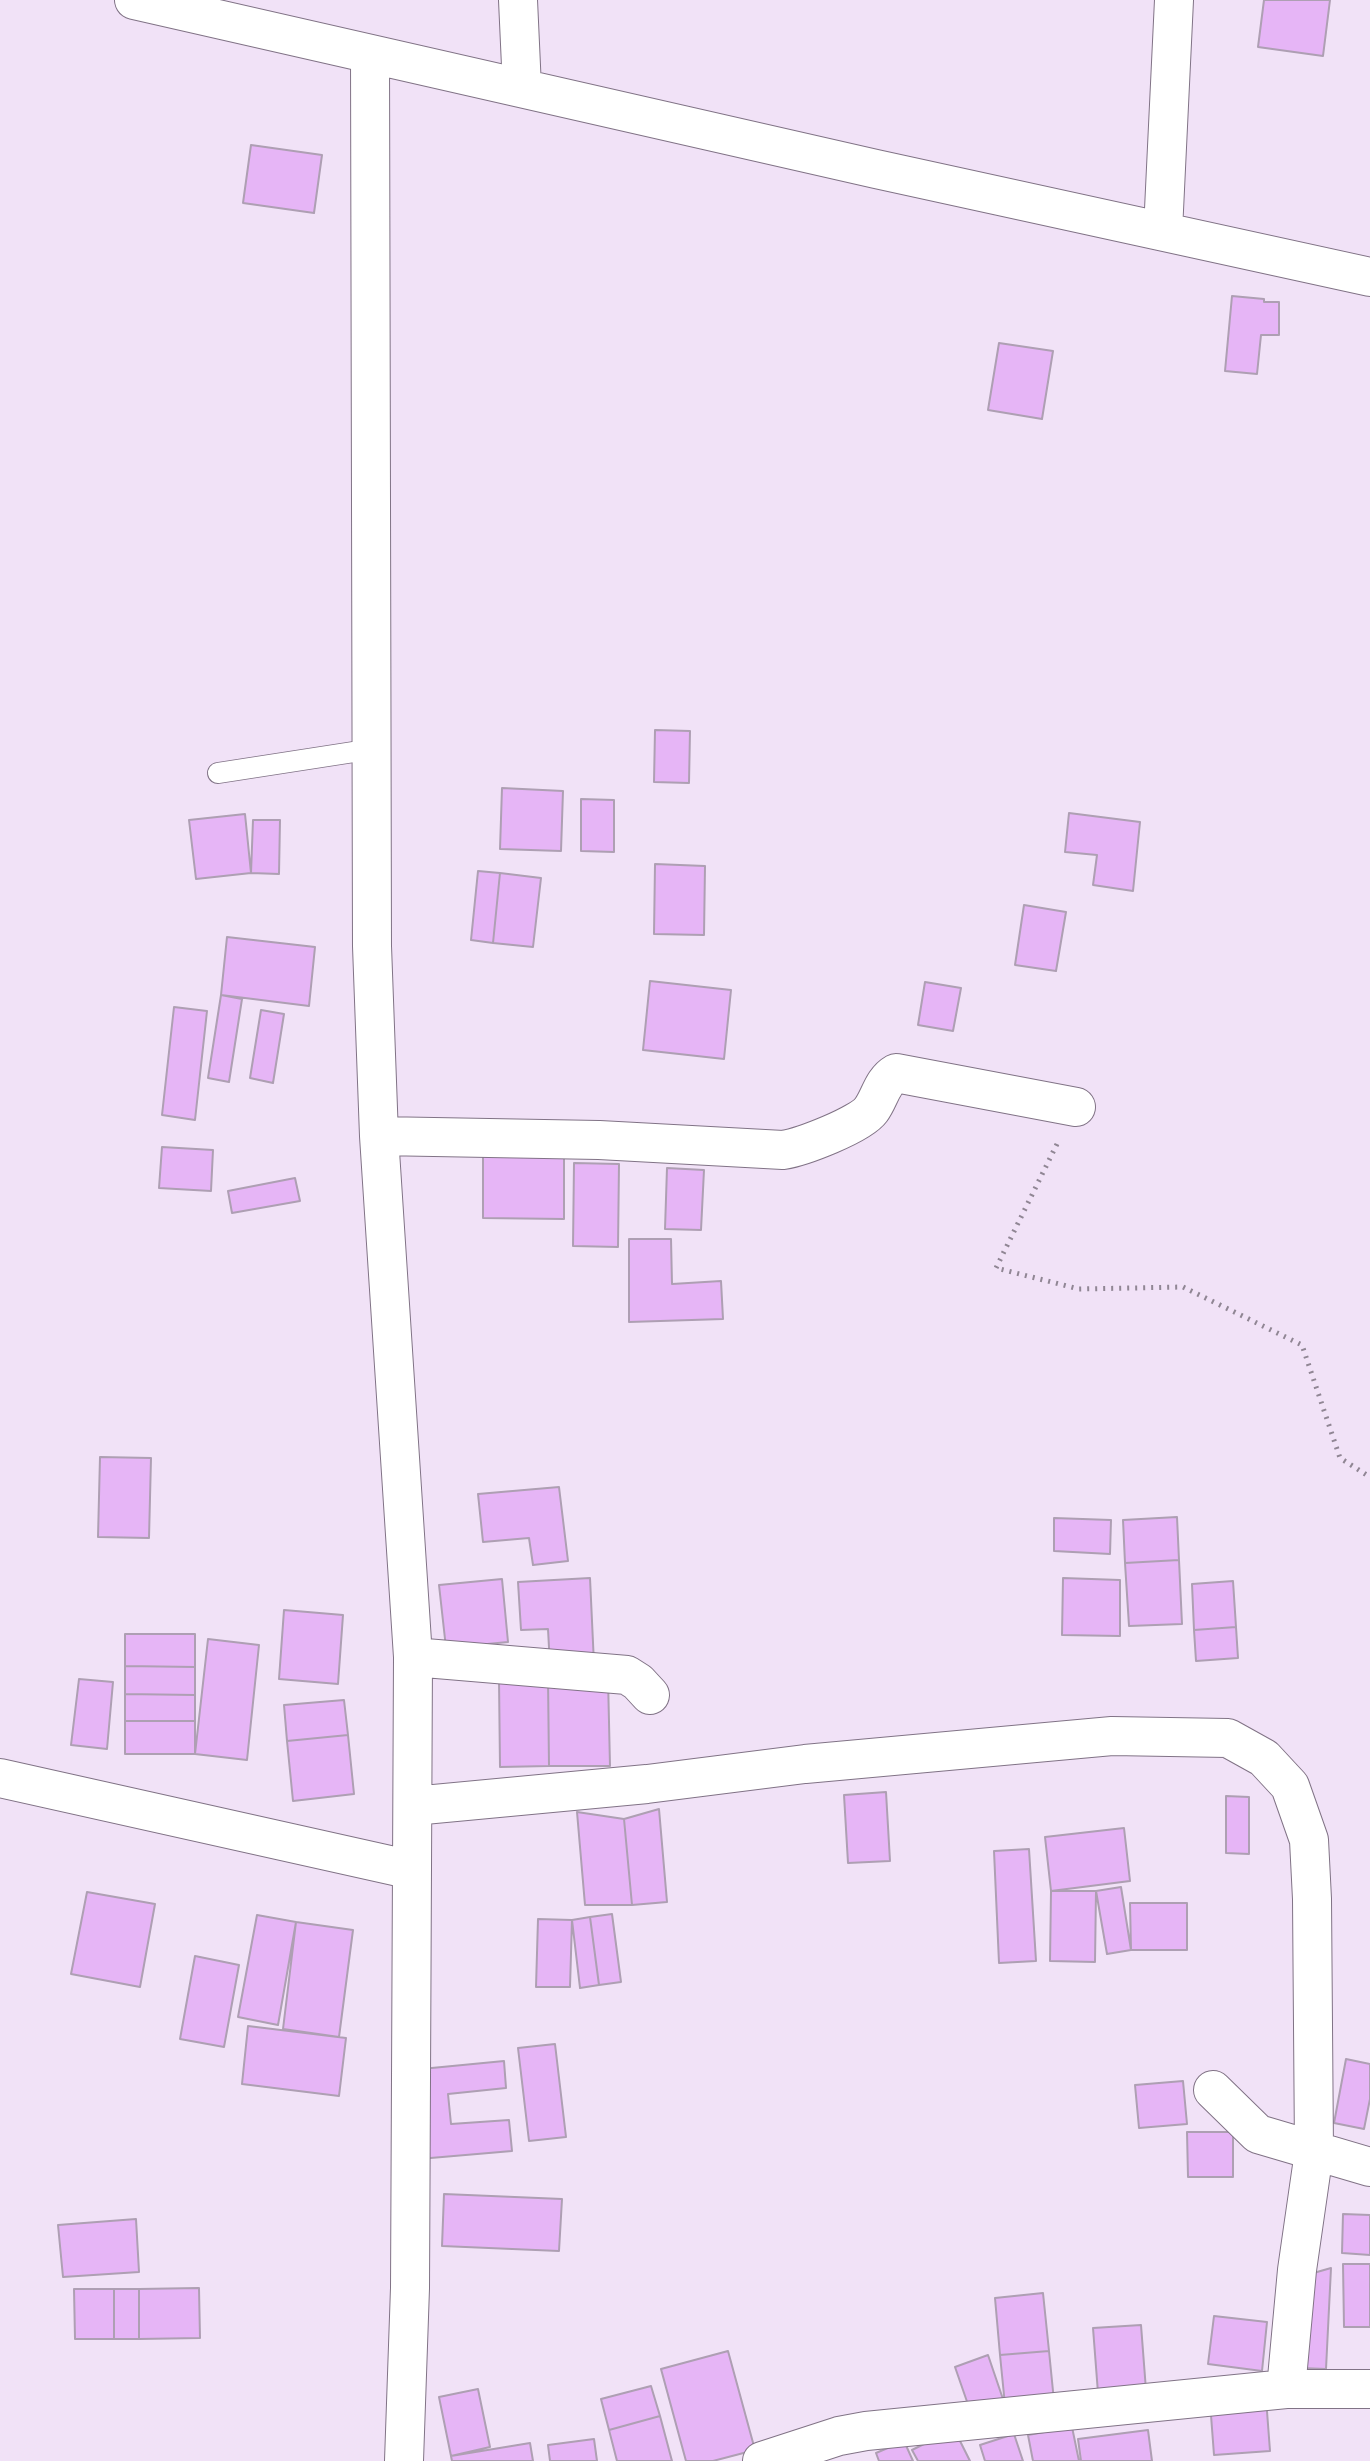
<!DOCTYPE html>
<html>
<head>
<meta charset="utf-8">
<style>
	body { margin:0 }
	canvas { display:block; background:#f1e2f7 }
</style>
</head>
<body>
<canvas width="1370" height="2461"></canvas>
<script>
const c = document.querySelector('canvas').getContext('2d');
c.lineJoin = 'round';
function fillPath(path, color) { c.fillStyle = color; c.fill(path, 'evenodd'); }
function trace(path, color, width, dash) { c.strokeStyle = color; c.lineWidth = width; c.lineCap = dash ? 'butt' : 'round'; c.setLineDash(dash || []); c.stroke(path); }
const building = new Path2D(`
	M1264,0H1330L1323,56L1258,47Z
	M251,145L322,155L314,213L243,203Z
	M1232,296L1264,299V302H1279V335H1261L1257,374L1225,371Z
	M999,343L1053,351L1042,419L988,410Z
	M655,730L690,731L689,783L654,782Z
	M502,788L563,791L561,851L500,849Z
	M581,799L614,800V852L581,851Z
	M1069,813L1140,822L1133,891L1093,885L1097,855L1065,852Z
	M245,814L251,873L196,879L189,820Z
	M253,820H280L279,874L251,873Z
	M655,864L705,866L704,935L654,934Z
	M478,871L500,873L493,943L471,940Z
	M500,873L541,878L533,947L493,943Z
	M1024,905L1066,912L1056,971L1015,965Z
	M227,937L315,947L309,1006L221,995Z
	M650,981L731,990L724,1059L643,1050Z
	M925,982L961,988L953,1031L918,1025Z
	M221,995L242,999L229,1082L208,1078Z
	M174,1007L207,1011L195,1120L162,1115Z
	M261,1010L284,1014L273,1083L250,1078Z
	M162,1147L213,1150L211,1191L159,1188Z
	M483,1154L564,1155V1219L483,1218Z
	M574,1163L619,1164L618,1247L573,1246Z
	M667,1168L704,1170L701,1230L665,1229Z
	M295,1178L300,1201L232,1213L228,1191Z
	M629,1239H671L672,1284L721,1281L723,1319L629,1322Z
	M100,1457L151,1458L149,1538L98,1537Z
	M559,1487L568,1561L533,1565L529,1538L483,1542L478,1494Z
	M1177,1517L1179,1560L1125,1563L1123,1520Z
	M1054,1518L1111,1520L1110,1554L1054,1551Z
	M1179,1560L1182,1624L1129,1626L1125,1563Z
	M590,1578L594,1664L550,1666L548,1629L521,1630L518,1582Z
	M1063,1578L1120,1580V1636L1062,1635Z
	M502,1579L508,1642L446,1648L439,1585Z
	M1233,1581L1236,1627L1194,1630L1192,1584Z
	M284,1610L343,1615L338,1684L279,1679Z
	M1236,1627L1238,1658L1196,1661L1194,1630Z
	M125,1634H195V1667L125,1666Z
	M208,1639L259,1645L247,1760L195,1754Z
	M125,1666L195,1667V1695L125,1694Z
	M608,1678L610,1766H549L548,1679Z
	M79,1679L113,1682L107,1749L71,1745Z
	M548,1679L549,1766L500,1767L499,1680Z
	M125,1694L195,1695V1721H125Z
	M344,1700L348,1735L287,1741L284,1705Z
	M125,1721H195V1754H125Z
	M348,1735L354,1794L293,1801L287,1741Z
	M886,1792L890,1861L848,1863L844,1795Z
	M1226,1796L1249,1797V1854L1226,1853Z
	M659,1809L667,1902L632,1905L624,1819Z
	M577,1812L624,1819L632,1905H585Z
	M1124,1828L1130,1881L1051,1891L1045,1837Z
	M1029,1849L1036,1961L999,1963L994,1851Z
	M1121,1887L1131,1950L1107,1954L1096,1891Z
	M1051,1891H1096L1095,1962L1050,1961Z
	M87,1892L155,1904L140,1987L71,1974Z
	M1130,1903H1187V1950H1131Z
	M612,1914L621,1982L599,1985L590,1917Z
	M257,1915L296,1922L278,2025L238,2017Z
	M590,1917L599,1985L580,1988L572,1920Z
	M538,1919L572,1920L570,1987H536Z
	M296,1922L353,1930L339,2037L283,2029Z
	M195,1956L239,1965L224,2047L180,2039Z
	M248,2026L346,2038L339,2096L242,2084Z
	M555,2044L566,2137L529,2141L518,2048Z
	M1346,2059L1370,2064V2099L1364,2129L1334,2123Z
	M504,2061L506,2088L448,2094L451,2124L509,2120L512,2151L419,2159L411,2070Z
	M1183,2081L1187,2124L1139,2128L1135,2085Z
	M1187,2132H1233V2177H1188Z
	M444,2194L562,2199L559,2251L442,2246Z
	M1343,2214L1370,2215V2255L1342,2253Z
	M136,2219L139,2272L63,2277L58,2225Z
	M1343,2264H1370V2327H1344Z
	M1331,2268L1326,2369L1300,2368L1310,2274Z
	M199,2288L200,2338L139,2339V2289Z
	M74,2289H114V2339H75Z
	M114,2289H139V2339H114Z
	M1043,2293L1049,2351L1000,2355L995,2298Z
	M1214,2316L1267,2322L1262,2371L1208,2364Z
	M1141,2325L1146,2390L1098,2393L1093,2328Z
	M728,2351L755,2450L713,2461H686L661,2369Z
	M1049,2351L1054,2401L1005,2405L1000,2355Z
	M988,2355L1005,2405L972,2416L955,2367Z
	M651,2386L660,2416L609,2430L601,2399Z
	M478,2389L490,2447L451,2456L439,2397Z
	M1266,2398L1270,2451L1214,2455L1210,2402Z
	M660,2416L672,2461H617L609,2430Z
	M1072,2427L1079,2461H1033L1028,2435Z
	M954,2429L970,2461H918L912,2450Z
	M1148,2430L1152,2461H1081L1078,2439Z
	M1014,2434L1023,2461H985L980,2445Z
	M594,2439L597,2461H550L548,2445Z
	M904,2441L913,2461H879L876,2453Z
	M530,2443L533,2461H452L451,2456Z`);
const path = new Path2D(`
	M1057,1144L996,1268L1079,1289L1183,1287L1302,1345L1340,1458L1370,1477`);
const service = new Path2D(`
	M218,773L373,749`);
const minor = new Path2D(`
	M134,0L876,169L1370,277
	M518,0L522,88
	M370,54L372,946L379,1136
	M1163,231L1174,0
	M413,1657L627,1675L638,1682L650,1695
	M0,1778L412,1870
	M413,1806L647,1784L805,1764L1112,1736L1228,1738L1264,1758L1290,1786L1309,1840L1312,1899L1314,2152L1297,2270L1286,2389
	M1213,2090L1258,2134L1370,2167
	M404,2461L410,2288L413,1657L379,1136L599,1140L783,1150C802,1147 860,1125 871,1110C880,1098 882,1081 896,1073L1076,1107
	M762,2461L839,2436L866,2431L1286,2389H1370`);
fillPath(building, '#e6b5f6');
trace(building, '#ae9fb3', 2);
trace(service, '#817386', 22);
trace(minor, '#817386', 40);
trace(path, '#908694', 5, [2, 6]);
trace(service, '#fff', 20);
trace(minor, '#fff', 38);
</script>
</body>
</html>
